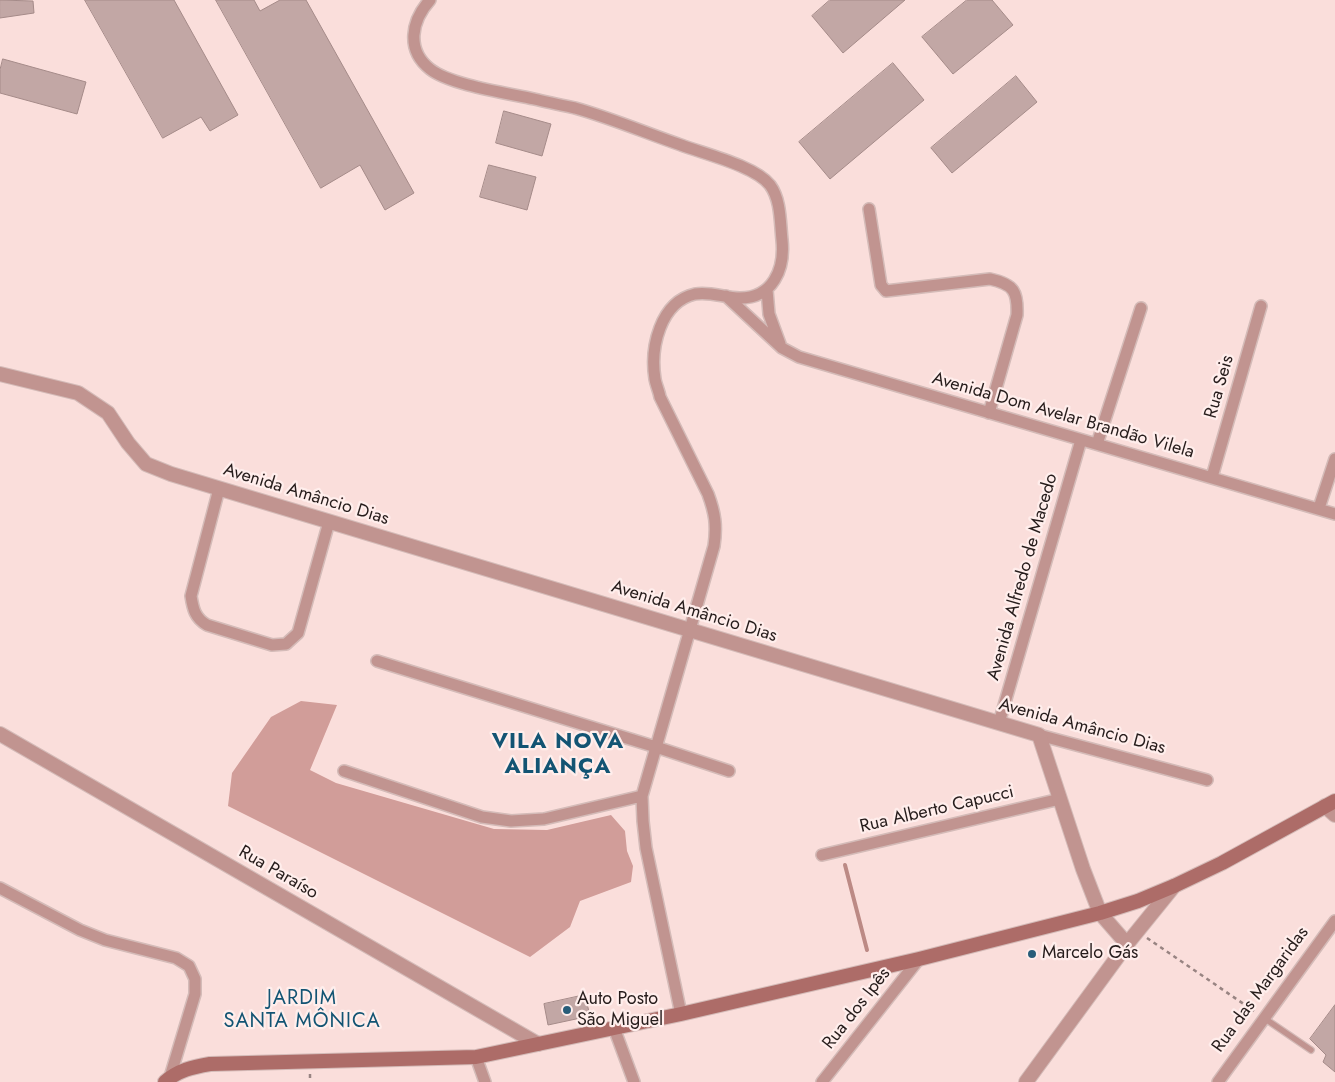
<!DOCTYPE html>
<html>
<head>
<meta charset="utf-8">
<style>
	body { margin:0 }
	canvas { display:block; background:#fadedb }
</style>
</head>
<body>
<canvas width="1335" height="1082"></canvas>
<script>
const c = document.querySelector('canvas').getContext('2d');
c.lineJoin = 'round';
function fillPath(path, color) { c.fillStyle = color; c.fill(path, 'evenodd'); }
function trace(path, color, width, dash) { c.strokeStyle = color; c.lineWidth = width; c.lineCap = dash ? 'butt' : 'round'; c.setLineDash(dash || []); c.stroke(path); }
function label(font, color, halo, rows, align = 'center') {
  c.font = font + ' Jost,sans-serif'; c.lineWidth = 4.5; c.setLineDash([]); c.textBaseline = 'middle'; c.strokeStyle = halo; c.fillStyle = color; for (const [text, x, y, turn = 0] of rows) {
    c.save(); c.translate(x, y); c.rotate((+turn || 0) * Math.PI / 180); c.textAlign = isNaN(turn) ? turn : align; if (halo) c.strokeText(text, 0, 0); c.fillText(text, 0, 0); c.restore();
  }
}
const forest = new Path2D(`
	M301,701L337,705L310,770L336,783L494,829L547,830L611,815L625,831L627,851L633,866L631,882L580,901L570,927L530,957L228,806L232,773L271,717Z`);
const stream = new Path2D(`
	M845,865L867,950`);
const building = new Path2D(`
	M0,0L33,1L34,13L0,18Z
	M85,0H174L238,115L210,131L201,117L163,138Z
	M216,0H254L260,11L280,0H306L414,193L385,210L360,165L321,188Z
	M830,0H905L843,53L812,16Z
	M967,0H992L1013,25L953,74L922,37Z
	M3,59L86,82L77,114L0,93V70Z
	M893,63L924,100L830,179L799,142Z
	M1016,76L1037,102L952,173L931,148Z
	M504,111L551,124L542,156L496,143Z
	M489,165L536,177L527,210L480,197Z
	M585,995L590,1016L548,1025L544,1004Z
	M1335,1005V1072L1323,1062L1326,1055L1310,1039Z`);
const path = new Path2D(`
	M1147,938L1254,1011
	M310,1074V1082`);
const service = new Path2D(`
	M1264,1018L1311,1050`);
const minor = new Path2D(`
	M430,0C411,21 406,50 430,69C450,85 507,93 534,99C547,102 561,105 575,108C611,118 646,133 681,145C705,154 755,166 770,185C781,200 780,221 782,240C785,269 773,298 740,298C725,298 710,291 695,294C660,302 650,348 655,379C656,385 659,391 660,397L708,494C715,513 717,525 714,546L642,796L643,821L646,848L681,1014
	M869,209L881,285L886,291L990,279C1014,284 1018,292 1017,315L989,413
	M767,290L769,314L780,344
	M726,296L782,348L799,357L1335,514
	M1097,444L1141,308
	M1212,477L1261,306
	M219,489L191,596C193,609 195,618 207,625L272,645L286,644L298,633L329,522
	M1319,508L1335,459
	M377,661L656,747L729,771
	M999,723L1081,440
	M1039,735L1207,780
	M344,771L482,817L511,821L544,819L642,796
	M822,855L1060,799
	M0,888L80,930L105,940L176,958L189,966L195,979V994L170,1077
	M614,1028L634,1082
	M476,1057L485,1082
	M822,1082L919,959
	M1218,1082L1335,921`);
const tertiary = new Path2D(`
	M0,374L78,393L108,413L128,443L146,464L171,474L1039,735L1083,869L1100,913L1127,944
	M0,734L538,1044
	M1325,806L1335,815
	M1026,1082L1127,944L1174,886`);
const secondary = new Path2D(`
	M165,1082C178,1070 193,1067 210,1064L476,1057L681,1014L919,959L1100,913L1138,901L1174,886L1222,863L1335,801`);
const markers = [
	[1032,954,5,"#285d79"],
	[567,1010,5,"#285d79"]
];
const streetNames = [
	["Rua Seis",1220,387,-74],
	["Avenida Dom Avelar Brandão Vilela",1063,416,16],
	["Avenida Amâncio Dias",306,495,17],
	["Avenida Alfredo de Macedo",1023,577,-74],
	["Avenida Amâncio Dias",694,612,17],
	["Avenida Amâncio Dias",1082,727,15],
	["Rua Alberto Capucci",937,810,-13],
	["Rua Paraíso",278,873,30],
	["Rua das Margaridas",1261,990,-54],
	["Rua dos Ipês",857,1009,-52]
];
const poiNames = [
	["Marcelo Gás",1042,954],
	["Auto Posto",577,1000],
	["São Miguel",577,1021]
];
const quarterNames = [
	["JARDIM",302,999],
	["SANTA MÔNICA",302,1022]
];
const districtNames = [
	["VILA NOVA",558,743],
	["ALIANÇA",558,768]
];
fillPath(forest, '#d19d99');
trace(stream, '#bc8a85', 4);
fillPath(building, '#c2a7a5');
trace(building, '#a58b89', 1);
trace(service, '#d4bbb8', 8);
trace(minor, '#d4bbb8', 14);
trace(tertiary, '#d4bbb8', 16);
trace(secondary, '#d4bbb8', 16);
trace(path, '#988482', 2.5, [4, 4]);
trace(service, '#c19490', 5.5);
trace(minor, '#c19490', 11);
trace(tertiary, '#c19490', 14);
trace(secondary, '#ad6c68', 14);
for (const [x, y, r, color] of markers) { const dot = new Path2D(); dot.arc(x, y, r, 0, 2 * Math.PI); c.fillStyle = color; c.fill(dot); trace(dot, '#ffeeec', 2); }
label('18px', '#261c1b', '#ffeeec', streetNames);
label('18px', '#261c1b', '#ffeeec', poiNames, 'left');
c.letterSpacing = '1px';
label('20px', '#135473', '#ffeeec', quarterNames);
c.letterSpacing = '0px';
c.letterSpacing = '1px';
label('bold 22px', '#135473', '#ffeeec', districtNames);
c.letterSpacing = '0px';
</script>
</body>
</html>
